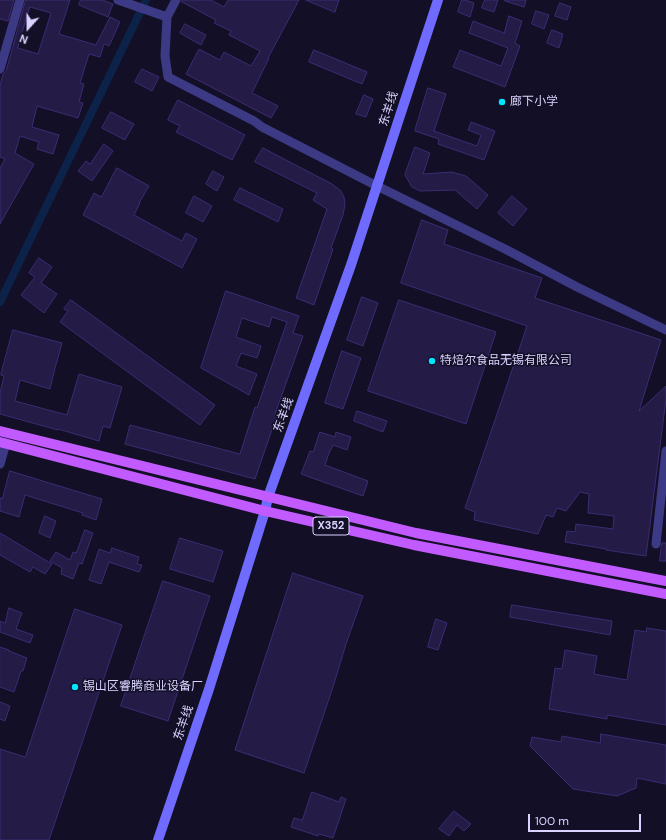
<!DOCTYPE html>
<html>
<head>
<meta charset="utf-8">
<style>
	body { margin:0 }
	#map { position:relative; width:666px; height:840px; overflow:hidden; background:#130f26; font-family:"DM Sans",sans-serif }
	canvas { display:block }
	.north { position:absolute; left:8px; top:8px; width:40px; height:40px; -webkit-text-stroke:3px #130f26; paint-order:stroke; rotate:201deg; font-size:11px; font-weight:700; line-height:16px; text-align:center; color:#d9d4ff }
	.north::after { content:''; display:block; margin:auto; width:14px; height:18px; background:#d9d4ff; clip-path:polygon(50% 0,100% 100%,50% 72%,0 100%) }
	.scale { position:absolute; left:528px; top:814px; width:113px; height:18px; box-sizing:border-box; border:2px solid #d9d4ff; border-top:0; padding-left:5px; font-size:12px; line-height:14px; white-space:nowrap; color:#d9d4ff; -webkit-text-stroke:3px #130f26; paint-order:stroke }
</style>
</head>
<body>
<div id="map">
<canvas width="666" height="840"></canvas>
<div class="north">N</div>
<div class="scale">100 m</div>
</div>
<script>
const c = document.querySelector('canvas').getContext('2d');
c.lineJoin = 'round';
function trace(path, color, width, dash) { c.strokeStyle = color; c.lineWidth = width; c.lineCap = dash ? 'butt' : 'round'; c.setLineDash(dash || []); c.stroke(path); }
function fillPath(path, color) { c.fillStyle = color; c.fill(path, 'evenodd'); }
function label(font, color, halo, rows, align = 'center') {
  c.font = font + ' "DM Sans","Noto Sans SC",sans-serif'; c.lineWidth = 3; c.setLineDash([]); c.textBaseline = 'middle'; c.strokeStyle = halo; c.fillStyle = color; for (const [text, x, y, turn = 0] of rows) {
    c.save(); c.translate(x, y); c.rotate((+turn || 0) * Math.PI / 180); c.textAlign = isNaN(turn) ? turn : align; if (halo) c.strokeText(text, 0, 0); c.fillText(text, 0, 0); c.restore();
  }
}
const canal = new Path2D(`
	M0,302L146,0`);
const building = new Path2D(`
	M0,0H14L8,21L0,19Z
	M26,0H70L59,34L96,45L110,17L120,22L109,46L104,44L100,57L89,54L80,83L84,84L79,102L83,103L78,118L37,106L32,127L59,135L53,154L37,149L39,142L20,136L15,153L34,164L0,224V168L5,159L0,157V85L3,74L6,71ZM30,7L51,13L38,54L18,48Z
	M81,0H102L113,4L108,17L79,5Z
	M182,0H211L224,7L228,0H299L268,58H269L252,93L278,106L271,118L186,74L199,49L220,60L224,52L251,66L260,51L229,35L231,31L214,23L216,20L182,2Z
	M306,0H339L335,12Z
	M462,0H465L474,3L470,17L458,12Z
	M485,0H498L494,12L482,8Z
	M505,0H526L524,7L505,1Z
	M560,3L571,7L567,20L555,16Z
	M536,11L549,15L544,29L532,24Z
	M509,16L522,21L515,43L520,46L505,87L453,67L460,50L501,66L508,48L469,33L473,21L504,33Z
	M185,24L206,35L201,45L180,33Z
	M552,30L563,34L559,48L547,43Z
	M314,50L367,72L362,84L309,62Z
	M142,69L159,77L152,91L135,82Z
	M428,88L446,94L434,131L477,146L481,135L468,130L471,122L495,131L484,160L438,144L439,139L415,131Z
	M364,95L373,99L366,117L356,114Z
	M178,100L245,135L232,160L176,132L180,126L168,120Z
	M111,112L134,124L125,140L102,128Z
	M104,144L113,151L92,181L78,171L86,161L90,164Z
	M415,147L430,153L423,174L452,172L466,176L488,195L477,209L455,190L420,191L412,187L405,175Z
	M263,148L332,184L341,191L344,197L345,205L343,215L331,248L333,249L314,305L296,298L327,209L313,200L317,193L255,162Z
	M117,168L149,186L139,203H140L134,215L182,241L186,233L197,239L182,268L83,215L94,193L101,197Z
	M213,171L224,177L217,191L206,184Z
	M240,188L283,209L278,222L234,200Z
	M194,196L212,206L203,222L186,213Z
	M512,196L527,209L513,226L498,213Z
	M422,220L448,230L444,244L542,278L535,298L661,340L639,411L666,386V399L646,556L606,550V549L565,542L567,531L575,532L576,524L613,529L614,516L588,513L589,494L580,492L566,511L557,508L553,517L546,515L538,534L474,520L475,512L465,508L527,326L401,283Z
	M39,258L52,267L41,283L57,294L44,313L21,295L35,277L29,273Z
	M226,291L299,316L293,333L303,336L275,414L277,415L255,479L125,444L130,425L240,454L255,407L257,408L287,322L272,317L269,327L242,318L236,337L261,346L257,358L241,353L236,366L257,374L249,395L201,368Z
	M362,297L378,303L363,346L347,340Z
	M71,300L215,405L200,425L60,322L68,311L64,309Z
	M399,300L496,332L466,424L368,391Z
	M13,330L62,343L54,372L50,389L20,380L15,401L67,415L79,374L122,387L110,428L103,426L99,441L58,429V430L0,414V393L4,376L1,375Z
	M342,351L361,358L343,409L325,403Z
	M357,411L387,421L383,432L354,421Z
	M320,432L335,437L336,432L351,437L347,450L333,445L331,450H330L325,465L368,481L363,496L301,474L310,451L313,452Z
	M10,471L102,499L96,520L82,515L83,513L25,495L19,517L0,511V498L2,499Z
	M45,516L56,521L50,538L39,533Z
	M85,530L93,533L82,564L79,563L73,579L61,574L62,568L50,561L56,552L70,560L73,552L76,553Z
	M0,533L52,564L45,574L33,567L30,572L0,555Z
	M180,538L223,551L213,582L170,569Z
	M662,543H666V561H660Z
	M112,548L139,557L137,564L142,565L139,572L109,562L101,584L89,580L99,549L110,553Z
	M293,573L363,596L346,644L333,687L304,773L235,750L277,621Z
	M163,581L210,596L168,721L121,706Z
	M512,605L612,621L610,635L510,617Z
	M9,608L22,613L16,629L33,635L30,643L0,632V621L5,623Z
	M75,609L122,625L49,840H0V749L25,757Z
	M436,619L447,623L438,650L428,647Z
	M647,628L666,631V725L607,715V719L549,709L555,668L562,669L565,650L597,656L594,674L627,680L635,630L646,632Z
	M0,647L9,650V651L27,658L23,671H21L14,692L0,687Z
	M0,702L10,706L5,721L0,719Z
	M601,734L666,745V784L637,778L636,788L617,796L573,789L530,746L532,737L561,742L562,736L600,743Z
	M312,792L339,802L341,797L346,799L333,838L319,834L318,836L291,827L294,818L302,820Z
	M454,811L471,824L464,831L457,825L449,836L439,829Z`);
const minor = new Path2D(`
	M118,0L167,17
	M176,0L167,17L165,56L168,77L254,121L262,127L377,186L505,249L579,288L666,330
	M0,69L20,0
	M0,464L6,443
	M656,544L666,451`);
const secondary = new Path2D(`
	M158,840L209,689L265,511L268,497L351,265L438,0`);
const primary = new Path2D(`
	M0,431L416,533L666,581
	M0,442L265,511L414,545L666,594`);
const markers = [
	[502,102,4,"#00e5ff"],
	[432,361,4,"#00e5ff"],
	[75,687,4,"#00e5ff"]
];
const shields = [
	[331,526,36]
];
const shieldNames = [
	["X352",331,526]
];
const poiNames = [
	["廊下小学",510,102],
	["特焙尔食品无锡有限公司",440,361],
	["锡山区睿腾商业设备厂",83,687]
];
const streetNames = [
	["东羊线",389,109,-72],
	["东羊线",284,415,-70],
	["东羊线",184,723,-71]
];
trace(canal, '#0c2248', 8);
fillPath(building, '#241b47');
trace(building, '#3b2d73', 1);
trace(minor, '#3d3a85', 9);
trace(secondary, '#6f6bff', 10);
trace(primary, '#c25bff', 10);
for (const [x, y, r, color] of markers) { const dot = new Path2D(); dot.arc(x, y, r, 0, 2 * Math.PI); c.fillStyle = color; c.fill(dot); trace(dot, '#130f26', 1.5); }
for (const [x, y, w] of shields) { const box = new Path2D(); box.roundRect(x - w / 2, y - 9, w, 18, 3); c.fillStyle = '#130f26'; c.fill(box); trace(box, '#d9d4ff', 1); }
label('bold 11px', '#d9d4ff', null, shieldNames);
label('12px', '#d9d4ff', '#130f26', poiNames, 'left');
label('12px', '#d9d4ff', '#130f26', streetNames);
</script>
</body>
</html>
